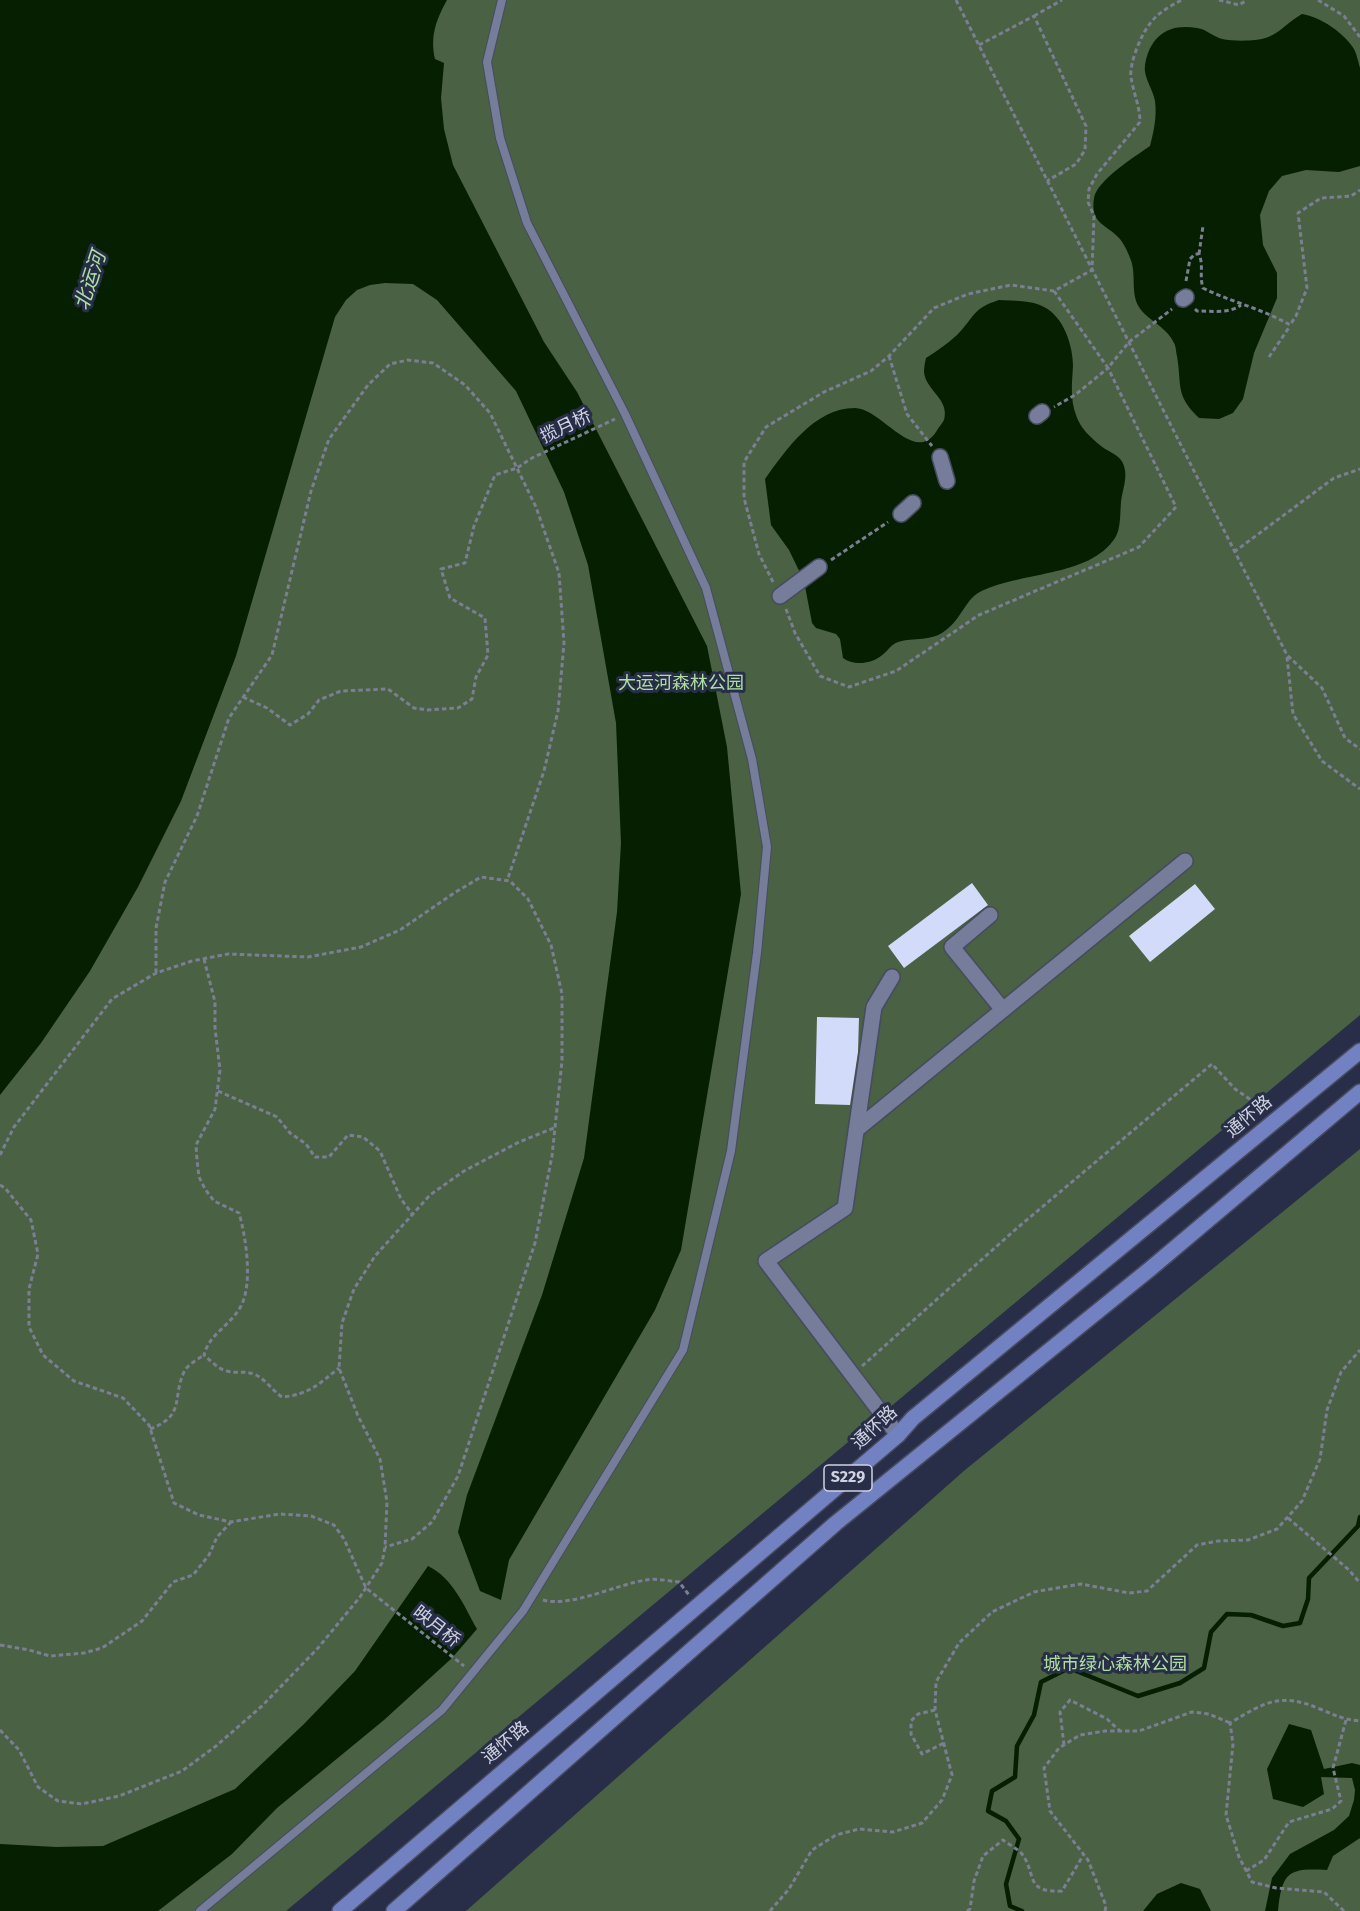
<!DOCTYPE html>
<html>
<head>
<meta charset="utf-8">
<style>
	body { margin:0 }
	canvas { display:block; background:#282e47 }
</style>
</head>
<body>
<canvas width="1360" height="1911"></canvas>
<script>
const c = document.querySelector('canvas').getContext('2d');
c.lineJoin = 'round';
function fillPath(path, color) { c.fillStyle = color; c.fill(path, 'evenodd'); }
function trace(path, color, width, dash) { c.strokeStyle = color; c.lineWidth = width; c.lineCap = dash ? 'butt' : 'round'; c.setLineDash(dash || []); c.stroke(path); }
function label(font, color, halo, rows, align = 'center') {
  c.font = font + ' "Fira Sans","Noto Sans SC",sans-serif'; c.lineWidth = 6; c.setLineDash([]); c.textBaseline = 'middle'; c.strokeStyle = halo; c.fillStyle = color; for (const [text, x, y, turn = 0] of rows) {
    c.save(); c.translate(x, y); c.rotate((+turn || 0) * Math.PI / 180); c.textAlign = isNaN(turn) ? turn : align; if (halo) c.strokeText(text, 0, 0); c.fillText(text, 0, 0); c.restore();
  }
}
const green = new Path2D(`
	M0,0H1360V1015L286,1911H0Z
	M1360,1149V1911H466L965,1470Z`);
const water = new Path2D(`
	M0,0H447C436,20 430,36 435,59L444,63L441,98L444,129L453,165L544,342L577,392L707,646L727,747L741,894L681,1250L655,1310L509,1560L501,1600L480,1591L458,1532L467,1495L542,1295L584,1158L617,912L621,843L616,723L588,565L564,492L516,391L437,300L413,284L385,283L370,285L357,290L346,300L335,317L236,656L181,801L138,887L90,971L41,1043L0,1095Z
	M1302,14C1321,17 1344,33 1354,49C1357,55 1358,61 1360,68V166L1339,172L1306,170L1282,176L1269,191L1260,215L1263,245L1277,273V298L1254,353L1243,399L1233,413L1219,419L1199,418C1175,395 1182,386 1177,356C1176,352 1176,346 1174,343C1167,327 1146,319 1139,307C1130,293 1137,273 1130,258C1128,252 1123,242 1119,238C1106,224 1090,224 1094,198C1097,180 1136,156 1150,146C1154,130 1157,117 1155,101C1153,89 1143,77 1145,65C1150,36 1168,23 1197,28C1206,29 1214,37 1222,39C1231,41 1246,41 1255,40C1278,38 1284,24 1302,14Z
	M999,300C1013,301 1032,300 1044,307C1064,317 1073,346 1073,366C1072,383 1070,399 1076,415C1080,428 1091,438 1101,446C1110,453 1121,455 1124,466C1128,478 1122,491 1121,502C1120,513 1121,529 1115,538C1089,578 1018,571 978,593C966,600 960,620 946,630C932,642 914,637 898,642C890,645 888,651 881,656C871,664 853,666 843,658L840,639L836,634L816,628L812,623L804,581L789,550L771,525L765,479C786,450 814,408 855,408C881,408 914,465 936,432C938,428 942,424 944,420C950,399 926,391 924,372C924,367 925,362 926,358C937,351 947,344 957,335C975,317 971,309 999,300Z
	M428,1566C453,1578 464,1606 477,1629L452,1658L384,1720L277,1808L232,1854L158,1911H0V1844L56,1847L103,1846L235,1789L304,1724L355,1671Z
	M1289,1724L1311,1730L1324,1769L1352,1763L1360,1765V1838L1333,1856L1327,1870C1289,1868 1282,1871 1278,1911H1265L1272,1878L1290,1854L1334,1830L1349,1816L1354,1800L1355,1790L1352,1778L1321,1777L1324,1794L1303,1807L1273,1799L1267,1769Z
	M1181,1883L1200,1889L1211,1911H1143L1157,1894Z`);
const stream = new Path2D(`
	M1022,1911L1010,1906L1006,1884L1019,1839L1006,1821L988,1811L992,1791L1015,1777L1017,1746L1034,1715L1041,1682L1069,1668L1138,1696L1180,1683L1204,1668L1211,1632L1227,1614L1251,1615L1283,1626L1300,1623L1308,1599L1309,1578L1358,1526L1360,1517`);
const building = new Path2D(`
	M972,883L988,905L904,968L888,946Z
	M1195,884L1215,909L1150,962L1129,936Z
	M817,1017L859,1018L858,1052L850,1105L815,1104Z`);
const path = new Path2D(`
	M956,0L1287,655L1322,688L1345,738L1360,749
	M1219,0L1239,5L1247,0
	M1318,0L1344,16L1360,37
	M1034,16L1062,0
	M979,45L1034,16L1086,126L1085,150L1076,164L1047,181
	M1199,254L1203,226
	M1186,281L1190,259L1195,254H1199C1204,266 1199,275 1203,288C1231,302 1263,309 1290,325L1296,316L1307,288L1298,213L1321,198L1351,196L1360,190
	M1054,291L1108,368L1129,342L1172,309
	M1195,309L1197,311C1211,311 1229,314 1241,305
	M889,356L907,414L932,446
	M1269,357L1290,326
	M1234,552L1334,478L1360,469
	M831,560L888,522
	M773,582L759,554L744,498V462L766,427L824,392L871,371L889,356L934,308L968,294L1011,285L1054,291L1092,270L1094,216L1088,202L1089,189L1097,174L1140,122C1140,106 1133,92 1131,77C1129,64 1141,35 1149,25C1157,13 1170,6 1182,0
	M786,609L795,633L820,676L849,687L896,671L979,615L1139,547L1176,507L1108,368L1075,395L1054,407
	M1287,657L1293,714L1322,761L1360,789
	M243,697L267,708L290,725L308,714L319,700L341,691L388,689L414,708L427,710L458,708L472,699L476,677L488,655L485,618L450,598L441,569L465,563L474,526L495,475L517,468L532,458L615,419
	M204,959L215,1002V1028L220,1070L215,1109L196,1145L197,1160L199,1177L205,1189L214,1201L239,1213C246,1237 253,1283 241,1306C231,1325 209,1334 204,1355C211,1361 218,1369 227,1371C237,1374 246,1370 256,1375C265,1379 273,1391 282,1397C308,1395 319,1384 339,1368
	M156,973V928L165,882L197,816L229,718L272,655L311,491L329,439L368,385L390,364L408,360L433,363L465,385L490,413L536,507L559,573L564,643L558,711L544,771L507,881
	M218,1091L277,1117L290,1133L306,1144L315,1157H329L348,1135L363,1137L380,1151L401,1199L413,1215
	M0,1155L14,1127L112,999L156,973L192,961L228,954L308,957L361,947L400,930L454,893L481,877L510,881L528,899L551,945L562,994V1061L552,1156L535,1243L458,1476L432,1522L412,1539L385,1547
	M0,1185L5,1188L31,1220L38,1254L29,1289V1327L43,1355L74,1381L123,1398L149,1425L174,1503L199,1515L231,1522L279,1514L311,1516L334,1525L344,1539L366,1588L464,1666
	M862,1366L1016,1229L1212,1064L1235,1089L1266,1110
	M150,1429C187,1415 171,1397 185,1370C189,1364 198,1359 204,1355
	M1288,1518L1349,1570L1360,1583
	M543,1600C570,1608 618,1584 646,1580C656,1578 669,1581 679,1582L689,1595
	M0,1645L29,1650L50,1656L84,1653L102,1648L142,1621L173,1582L193,1575L209,1555L217,1537L231,1522
	M935,1710L918,1714L911,1721V1734L922,1754L944,1743
	M0,1730L19,1750L38,1787L58,1801L82,1804L119,1796L182,1771L216,1746L262,1706L318,1648L360,1597L382,1563L385,1547L387,1502L380,1459L358,1416L339,1368L342,1323L354,1289L375,1256L430,1195L464,1171L519,1142L554,1128
	M1064,1745L1060,1712L1070,1700L1107,1719L1120,1731
	M1246,1871L1264,1860L1289,1822L1332,1809L1341,1801L1333,1768L1346,1720
	M770,1911L789,1889L812,1850L836,1835L859,1829L893,1832L922,1823L942,1800L952,1775L935,1710L936,1682L959,1643L992,1612L1034,1592L1081,1584L1129,1593L1147,1591L1197,1545L1218,1541L1248,1540L1277,1529L1302,1501L1320,1459L1327,1410L1341,1372L1360,1350
	M967,1911L970,1909L974,1881L983,1856L1003,1840C1008,1844 1018,1849 1022,1854C1037,1874 1024,1893 1062,1891L1084,1854
	M1105,1911L1106,1906L1088,1860L1050,1811L1044,1768L1059,1748L1080,1735L1105,1731H1139L1192,1712L1209,1714L1230,1723
	M1344,1911L1324,1892L1276,1888L1252,1882L1239,1857L1226,1815L1233,1744L1230,1723C1265,1702 1281,1692 1320,1709C1334,1715 1345,1720 1360,1721`);
const lane = new Path2D(`
	M200,1911L442,1710L523,1611L683,1350L731,1151L757,953L767,847L752,759L706,588L625,414L527,223L500,138L487,62L502,0`);
const street = new Path2D(`
	M1183,299L1186,297
	M1037,416L1042,412
	M940,457L947,481
	M901,514L913,503
	M780,596L819,567
	M990,915L952,947L1003,1010
	M892,977L874,1007L845,1208L766,1261L898,1435
	M856,1130L1185,861`);
const primary = new Path2D(`
	M340,1911L898,1435L913,1418L1360,1051
	M394,1911L836,1523L1150,1269L1360,1092`);
const shields = [
	[848,1478,48]
];
const shieldNames = [
	["S229",848,1478]
];
const streetNames = [
	["揽月桥",566,427,-26],
	["通怀路",1249,1117,-40],
	["通怀路",875,1428,-43],
	["映月桥",436,1627,38],
	["通怀路",506,1743,-40]
];
const parkNames = [
	["大运河森林公园",681,684],
	["城市绿心森林公园",1115,1665]
];
const waterNames = [
	["北运河",91,281,-72]
];
fillPath(green, '#4a6143');
fillPath(water, '#051f00');
trace(stream, '#051f00', 4.5);
fillPath(building, '#d2dbfa');
trace(lane, '#464b5f', 10);
trace(street, '#464b5f', 18);
trace(primary, '#464b5f', 18);
trace(path, '#7a7f94', 3, [4.5, 3]);
trace(lane, '#757d9a', 8);
trace(street, '#757d9a', 15);
trace(primary, '#7281c2', 15);
for (const [x, y, w] of shields) { const box = new Path2D(); box.roundRect(x - w / 2, y - 13, w, 26, 4.5); c.fillStyle = '#282e47'; c.fill(box); trace(box, '#ced2e2', 1.5); }
label('bold 16px', '#ced2e2', null, shieldNames);
label('18px', '#ced2e2', '#282e47', streetNames);
label('18px', '#afdfa0', '#282e47', parkNames);
label('italic 20px', '#b0e0a1', '#282e47', waterNames);
</script>
</body>
</html>
